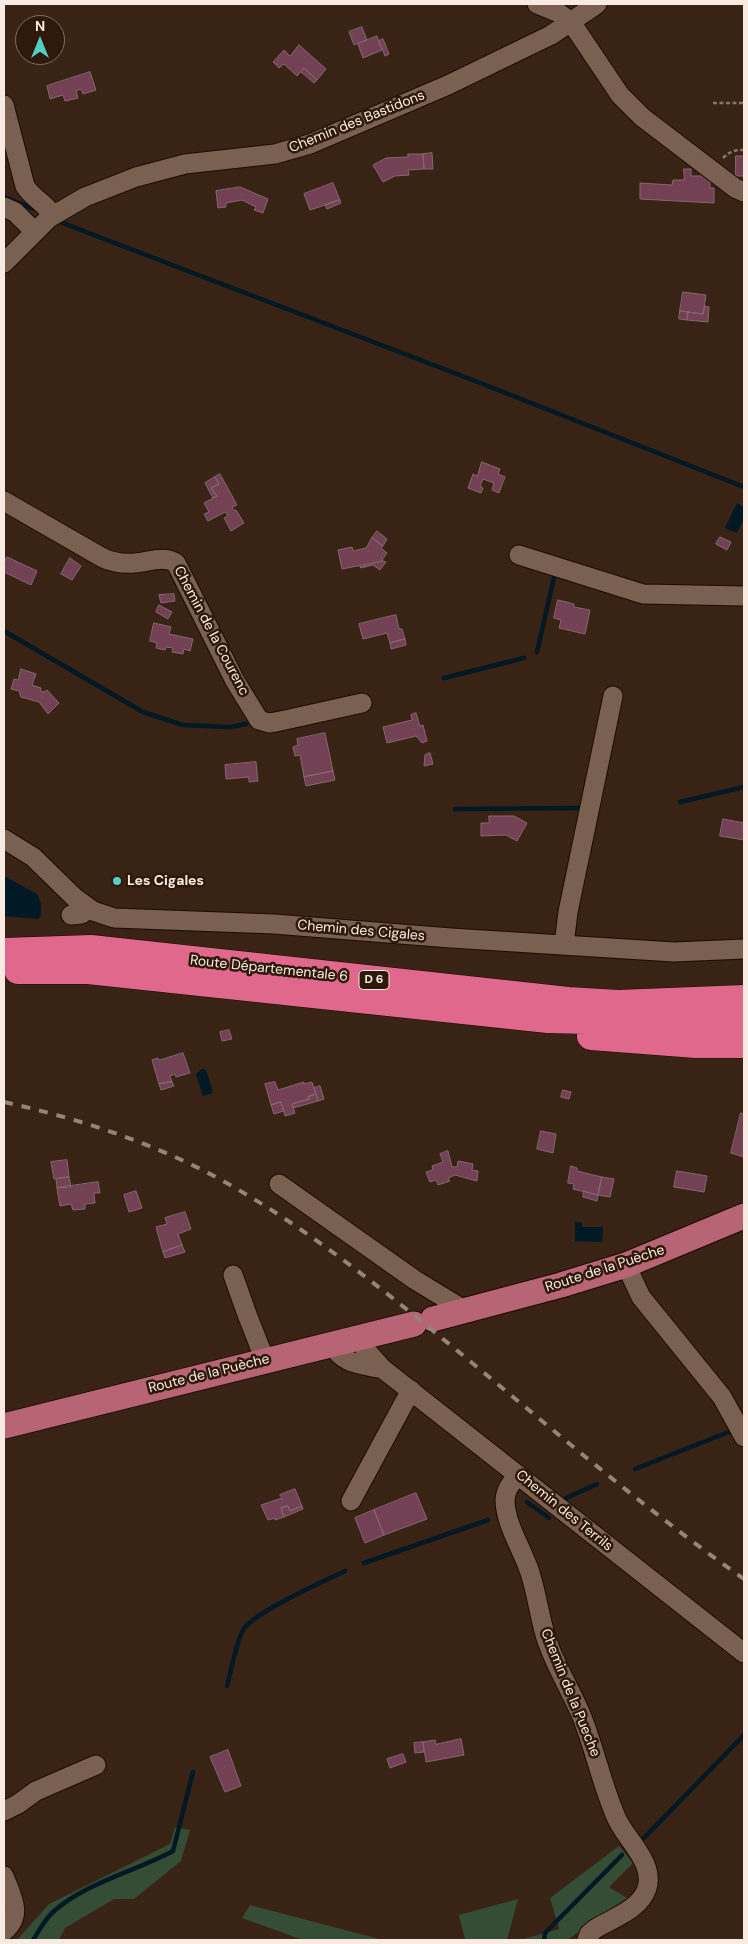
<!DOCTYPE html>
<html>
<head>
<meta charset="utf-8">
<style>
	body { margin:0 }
	#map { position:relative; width:748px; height:1944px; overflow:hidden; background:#382315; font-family:"DM Sans",sans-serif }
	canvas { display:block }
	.frame { position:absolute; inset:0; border:5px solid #f9ebe2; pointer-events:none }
	.north { position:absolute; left:15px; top:15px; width:50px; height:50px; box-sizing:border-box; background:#2e190b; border:1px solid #7f6d61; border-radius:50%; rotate:0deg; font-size:14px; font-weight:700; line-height:20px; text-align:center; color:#f9ebe2 }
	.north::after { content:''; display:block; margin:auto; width:18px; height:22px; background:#55cec5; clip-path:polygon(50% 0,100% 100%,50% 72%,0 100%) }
</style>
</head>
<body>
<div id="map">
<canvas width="748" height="1944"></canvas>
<div class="frame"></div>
<div class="north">N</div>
</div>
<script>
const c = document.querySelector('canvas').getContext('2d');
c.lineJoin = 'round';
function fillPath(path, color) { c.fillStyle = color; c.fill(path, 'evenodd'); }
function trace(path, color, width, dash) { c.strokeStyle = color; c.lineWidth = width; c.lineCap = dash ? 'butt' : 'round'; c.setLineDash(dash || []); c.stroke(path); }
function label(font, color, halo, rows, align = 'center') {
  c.font = font + ' "DM Sans",sans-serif'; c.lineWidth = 5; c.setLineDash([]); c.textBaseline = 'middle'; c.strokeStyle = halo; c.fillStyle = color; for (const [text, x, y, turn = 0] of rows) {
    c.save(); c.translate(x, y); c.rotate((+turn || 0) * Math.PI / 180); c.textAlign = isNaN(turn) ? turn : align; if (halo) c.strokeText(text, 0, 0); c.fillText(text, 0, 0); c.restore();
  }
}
const green = new Path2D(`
	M175,1827L190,1830L181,1861L134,1899H114L65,1928L59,1940H17L49,1904L170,1844Z
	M619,1846L633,1863L609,1887L627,1898L567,1940H520L559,1929L550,1898Z
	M518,1899L507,1940H465L459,1915Z
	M250,1905L383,1940H303L242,1918Z`);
const water = new Path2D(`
	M737,503L744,507V518L737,533L725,528Z
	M4,876L37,894L41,903V916L38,919L4,916Z
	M202,1069L206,1070L213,1093L203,1096L196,1074Z
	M575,1222L582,1223V1227H603L602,1242L575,1241Z`);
const stream = new Path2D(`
	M4,197L37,210
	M60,222L483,384L744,487
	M4,631L143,712L183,725L230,727L246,724
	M537,652L555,573L558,574
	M444,678L524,658
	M680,802L744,787
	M455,809L578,808
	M635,1469L731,1431
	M566,1498L597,1484
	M527,1502L549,1518
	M364,1563L488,1520
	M227,1686C231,1671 236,1643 243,1630C254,1612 323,1582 345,1571
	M644,1838L744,1735
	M33,1940C39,1931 45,1919 53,1912C87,1882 134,1872 173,1851L193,1772
	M544,1940L545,1933L622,1855`);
const building = new Path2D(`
	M362,27L367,40L354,45L349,32Z
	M377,36L382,50L363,58L358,44Z
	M383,39L389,54L385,56L379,41Z
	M299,45L326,69L317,80L304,68L297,76L284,64L279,68L273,62L284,50L290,56Z
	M304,68L317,80L314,83L301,72Z
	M90,72L96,90L83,94L81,89L76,91L78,98L65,101L63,95L50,99L47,86Z
	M432,153L433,169H424L423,154Z
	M408,154H423L424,169L408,170L409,175L395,176L383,182L373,165L386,158L408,157Z
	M736,156H744V176H736Z
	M684,169H691V176H710V188H714V203L640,199V183L672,185L673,180H684Z
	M333,183L340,200L310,210L304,194Z
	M240,187L268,199L263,213L254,210L256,207L242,200L226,203V207L218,208L216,191Z
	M340,200L341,203L327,209L325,205Z
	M683,292L706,295L703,314L680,311Z
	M705,306L709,307L708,322L687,320L688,312L703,314Z
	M680,311L688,312L687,320L679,319Z
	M482,462L500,469L498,474L505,477L499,493L492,490L494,483L483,479L480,486L483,488L481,493L468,488L473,474L477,476Z
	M220,474L237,505L232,507L235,511L236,510L244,523L231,531L224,518L228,516L225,512L208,521L204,514L209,512L204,503L217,496L211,488L219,484L215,477Z
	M215,477L219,484L211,488L217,496L213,498L205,483Z
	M377,531L387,539L383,546L372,538Z
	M720,537L731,542L727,550L716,544Z
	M372,538L383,546L381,548L387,553L382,560L383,561L342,569L338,550L352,547L353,551L366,548Z
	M7,557L37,571L31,585L4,572V564Z
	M70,558L81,566L72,580L61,574Z
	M383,561L386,562L380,570L373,565L361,568L360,567Z
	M174,594L175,601L161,603L159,595Z
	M558,600L574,604V607L590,610L585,634L559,628L561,620L554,618Z
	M159,605L172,612L168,619L156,612Z
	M396,615L399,629H402L405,639L390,643L387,633L363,639L359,624Z
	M154,623L171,627L169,634L193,639L190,651L184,649L183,654L172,652L173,648L166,647L165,650L156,648L157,643L150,641Z
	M405,639L406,645L391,649L390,643Z
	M21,669L36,674L32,685L41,688L40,691L44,692L47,690L59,703L48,714L39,702L21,697L19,691L11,689L14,679L18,680Z
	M416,713L420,726L423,725L427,741L422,743L416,736L387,743L383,727L412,720L411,715Z
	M325,733L333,771L304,777L300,755L295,756L293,747L298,745L297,739Z
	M430,753L433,764L424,766L425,755Z
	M256,762L258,781L249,782V777L226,779L225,765Z
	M333,771L335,780L306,786L304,777Z
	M489,816H514L527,823L517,841L506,835L481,836V823H489Z
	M723,819L744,823V840L720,836Z
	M229,1030L232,1039L222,1041L220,1032Z
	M183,1053L190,1073L176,1077L175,1074L170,1076L172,1082L159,1084L152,1060L158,1058L159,1060Z
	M172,1082L174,1086L161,1090L159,1084Z
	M275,1082L278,1090L304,1082V1084L312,1082L316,1094L308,1097L309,1099L292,1104L295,1113L285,1116L281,1102L271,1105L265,1084Z
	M320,1086L324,1099L318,1101L314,1088Z
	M563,1090L571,1092L569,1099L561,1097Z
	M316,1094L318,1101L293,1108L292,1104L309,1099L308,1097Z
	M281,1102L284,1111L274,1114L271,1105Z
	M741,1113L744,1114V1157L731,1153Z
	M541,1131L556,1134L553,1153L537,1149Z
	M448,1151L452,1167H457L458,1161L473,1164L472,1170L478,1171L477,1181L455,1175L448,1178L450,1181L438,1185L436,1180L430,1182L426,1172L433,1170L432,1166L443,1162L440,1154Z
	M67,1160L69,1177L54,1179L51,1162Z
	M571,1166L577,1168V1171L602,1177L598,1195L573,1189L574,1184L568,1183Z
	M677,1171L707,1176L704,1192L674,1187Z
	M69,1177L71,1187L57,1188L56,1179Z
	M602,1177L614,1179L610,1197L598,1195Z
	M98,1182L100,1193H94L95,1203L85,1204V1209L73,1210L71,1204L60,1206L57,1188Z
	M136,1191L142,1208L129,1212L124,1195Z
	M584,1191L598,1195L597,1201L583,1197Z
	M185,1212L191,1229L178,1234L182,1245L163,1252L156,1227L167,1224L165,1218Z
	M182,1245L185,1252L165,1258L163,1252Z
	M295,1489L302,1506L290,1511L288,1506L281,1508L284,1517L275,1520V1518L268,1520L261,1505L282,1498L280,1495Z
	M416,1493L427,1519L384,1535L374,1510Z
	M288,1506L290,1511L302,1506L303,1509L284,1517L281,1508Z
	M374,1510L384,1535L365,1543L355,1518Z
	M461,1739L464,1755L426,1762L423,1742L435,1740L436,1744Z
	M423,1742L424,1752L415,1753L414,1743Z
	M228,1750L241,1786L225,1792L210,1757Z
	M403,1754L406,1762L390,1768L387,1759Z`);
const path = new Path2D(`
	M713,103H744
	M723,158C730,151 735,150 744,150`);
const minor = new Path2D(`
	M537,4L559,13L571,22L620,95L642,117L735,188L744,192
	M4,105L25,186C33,199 46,203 53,216
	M4,207L15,212L34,231
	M4,263L49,218L85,197L136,177L185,164L275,154L310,144L448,85L551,35L597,4
	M4,501L103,558C114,563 123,564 135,563C149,562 163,555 176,563L235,681L259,720L269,723L276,722L362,703
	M519,555L643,594L744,596
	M4,839L33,857L75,898L93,911L114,918L274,924L451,938L674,952L744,949
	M71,915L82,914
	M564,945L568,912L613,696
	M279,1184L415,1280L466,1311
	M626,1265L641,1297L722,1397L744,1437
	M233,1275L248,1317L265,1360
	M332,1343C341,1365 362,1364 383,1369L365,1349L359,1337
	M383,1369L744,1653
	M518,1475C511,1483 505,1490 505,1501C506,1527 524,1551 531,1576C537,1596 540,1618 546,1638C555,1666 571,1690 582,1717C595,1750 602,1785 616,1817C625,1839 655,1862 647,1888C641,1909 611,1919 595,1929L589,1934L587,1940
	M351,1501L411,1390
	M4,1811L18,1804L36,1791L96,1765
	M4,1876C11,1895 24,1915 4,1931`);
const major = new Path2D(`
	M433,1319L561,1285L626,1265L744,1216
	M4,1426L414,1324`);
const highway = new Path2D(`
	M4,952L91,949L568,1001L618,1004L744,999
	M18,970H88L548,1019L701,1023L744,1020
	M591,1036L696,1044H744`);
const rail = new Path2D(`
	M4,1102C76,1118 148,1141 214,1176C297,1221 370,1279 443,1339C542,1420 639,1505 744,1579`);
const markers = [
	[117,881,5,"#55cec5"]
];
const shields = [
	[374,980,30]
];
const shieldNames = [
	["D 6",374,980]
];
const streetNames = [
	["Chemin des Bastidons",357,122,-22],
	["Chemin de la Courenc",211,631,62],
	["Chemin des Cigales",361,931,5],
	["Route Départementale 6",269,969,6],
	["Route de la Puèche",605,1269,-18],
	["Route de la Puèche",209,1374,-14],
	["Chemin des Terrils",564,1511,39],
	["Chemin de la Pueche",570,1693,68]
];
const poiNames = [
	["Les Cigales",127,881]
];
fillPath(green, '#354c35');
fillPath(water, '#001924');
trace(stream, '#001924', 4.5);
fillPath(building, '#724254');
trace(building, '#856771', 1);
trace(minor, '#1e0b01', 21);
trace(major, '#1e0b01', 27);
trace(highway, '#1e0b01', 29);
trace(path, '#88766a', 2.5, [4, 2.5]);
trace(minor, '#796050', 19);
trace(major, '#b76575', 25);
trace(highway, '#e0688d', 28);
trace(rail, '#968478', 4, [9, 9]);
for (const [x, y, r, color] of markers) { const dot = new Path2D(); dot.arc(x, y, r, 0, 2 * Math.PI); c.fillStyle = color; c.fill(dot); trace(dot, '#2e190b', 2); }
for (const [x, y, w] of shields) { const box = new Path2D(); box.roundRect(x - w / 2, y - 9.5, w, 19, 4); c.fillStyle = '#2e190b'; c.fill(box); trace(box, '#f9ebe2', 1); }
label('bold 12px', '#f9ebe2', null, shieldNames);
label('14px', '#f9ebe2', '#2e190b', streetNames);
label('bold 14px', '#f9ebe2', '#2e190b', poiNames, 'left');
</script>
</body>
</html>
